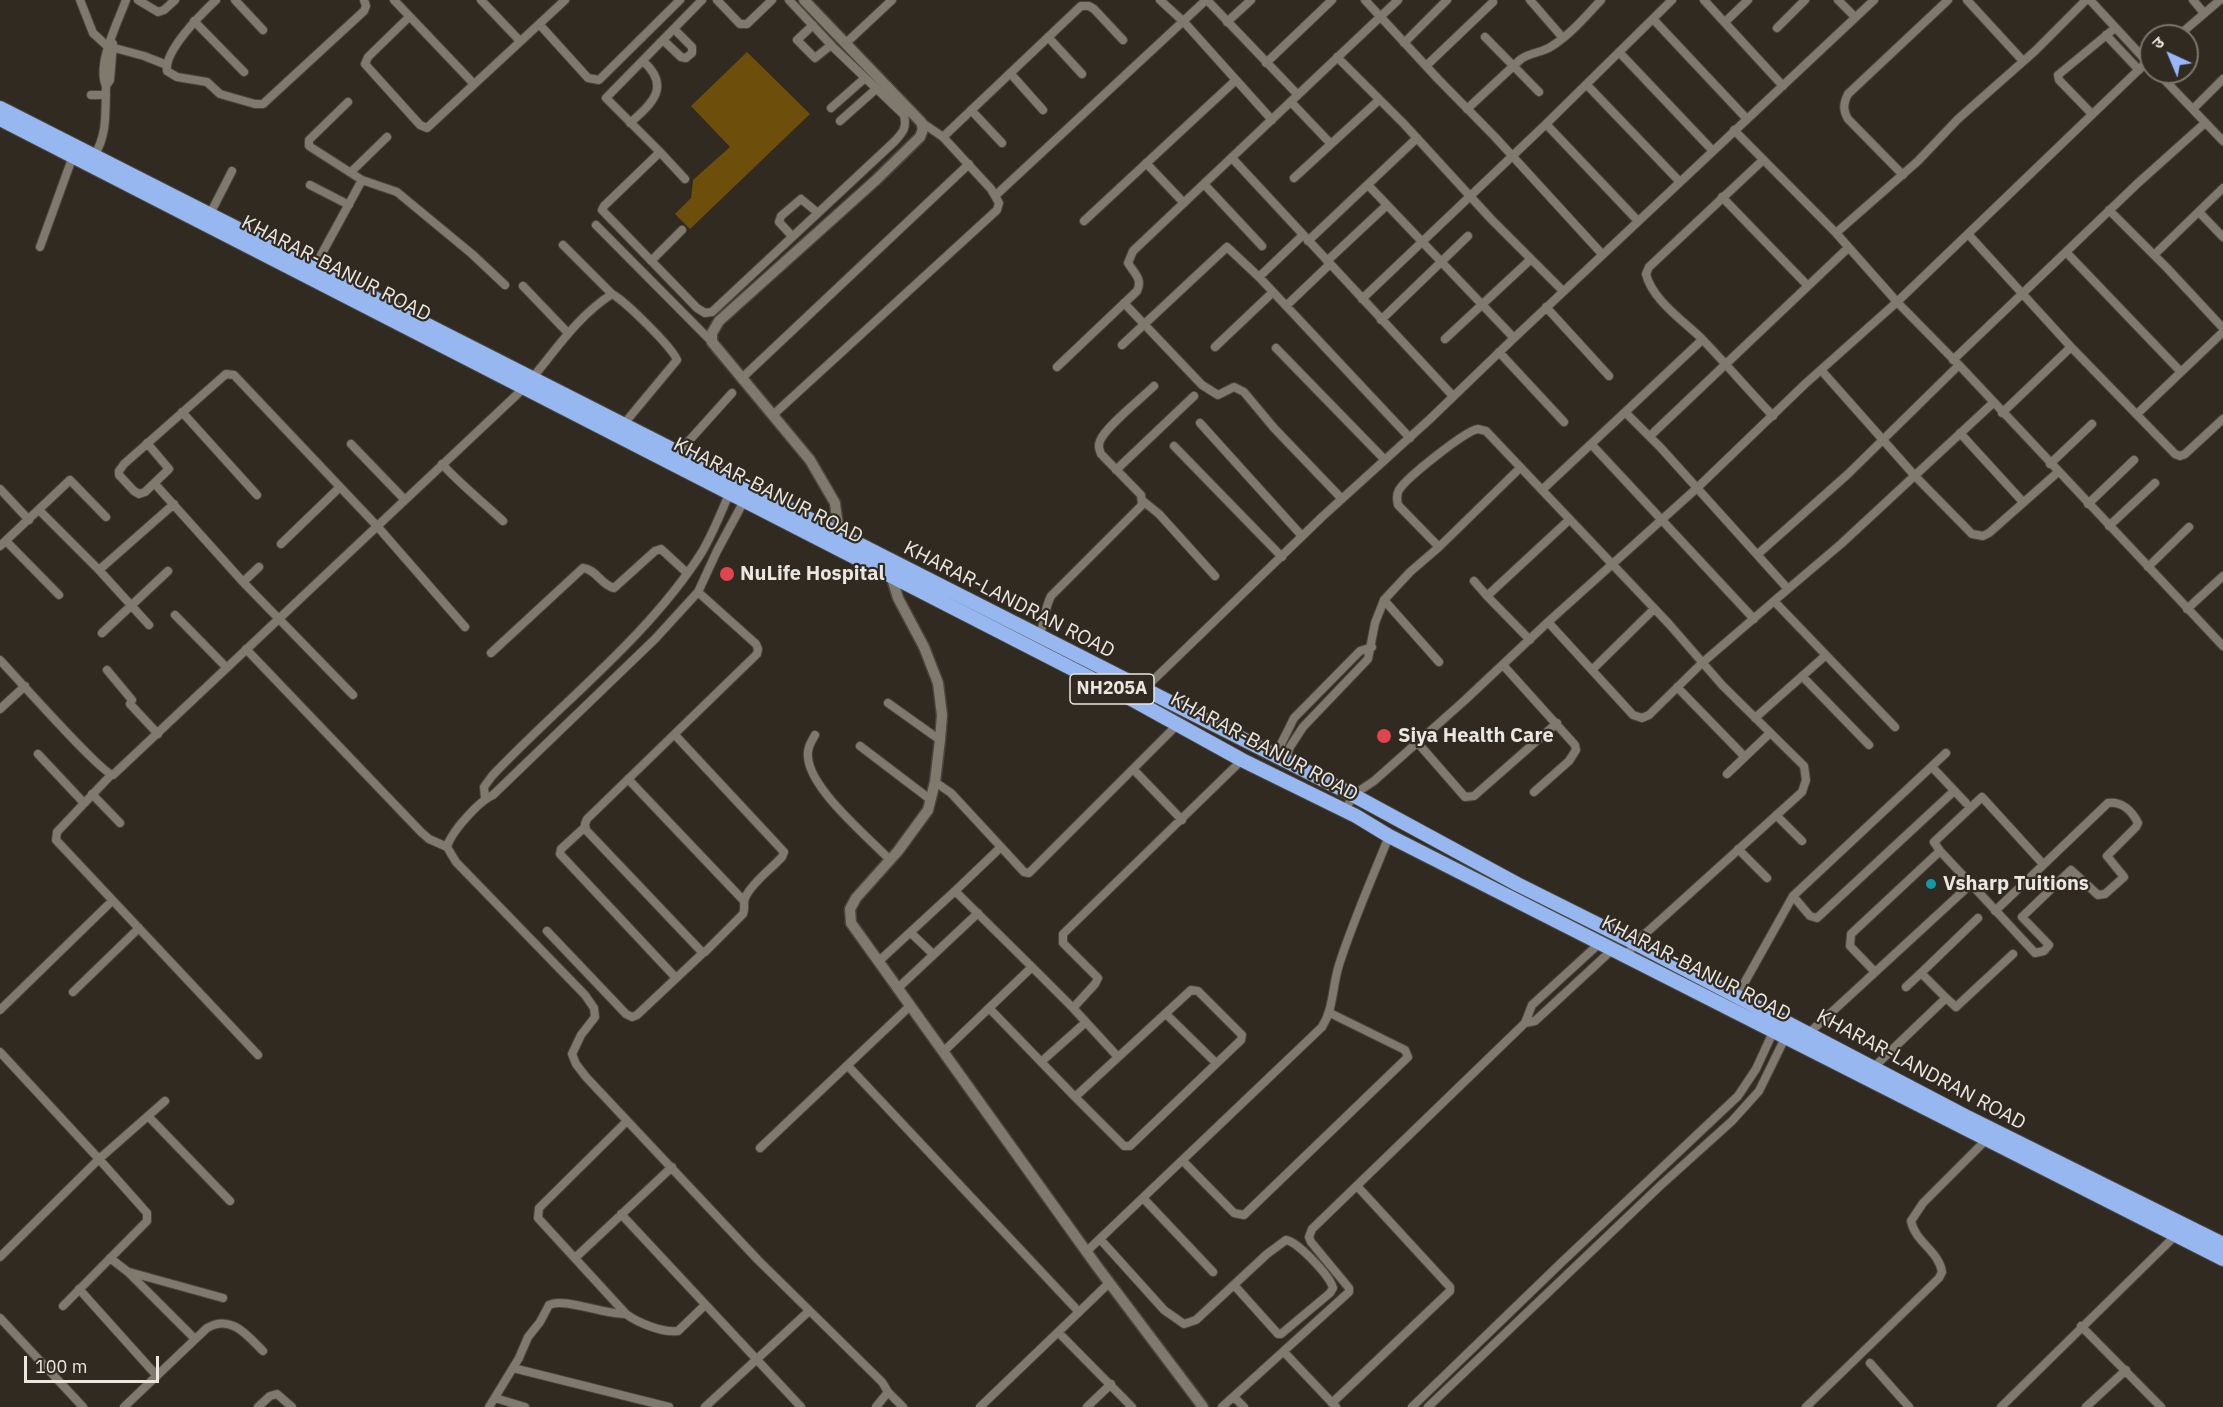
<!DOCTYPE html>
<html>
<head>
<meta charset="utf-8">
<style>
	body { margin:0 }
	#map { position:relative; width:2223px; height:1407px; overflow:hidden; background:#302a21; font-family:"IBM Plex Sans","Noto Sans Devanagari",sans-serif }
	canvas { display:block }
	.north { position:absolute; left:2139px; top:24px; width:60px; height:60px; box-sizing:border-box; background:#302a21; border:2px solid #7a756d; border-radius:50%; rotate:316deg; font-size:16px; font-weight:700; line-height:24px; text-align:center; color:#eae6e0 }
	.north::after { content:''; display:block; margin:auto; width:21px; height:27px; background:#9bb5fd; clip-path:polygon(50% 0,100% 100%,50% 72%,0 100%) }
	.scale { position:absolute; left:24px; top:1356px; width:135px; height:27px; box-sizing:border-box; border:3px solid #eae6e0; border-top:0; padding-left:8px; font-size:18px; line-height:21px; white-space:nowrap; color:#eae6e0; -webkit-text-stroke:4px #302a21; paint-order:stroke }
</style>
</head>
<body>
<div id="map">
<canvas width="2223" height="1407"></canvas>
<div class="north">उ</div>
<div class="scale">100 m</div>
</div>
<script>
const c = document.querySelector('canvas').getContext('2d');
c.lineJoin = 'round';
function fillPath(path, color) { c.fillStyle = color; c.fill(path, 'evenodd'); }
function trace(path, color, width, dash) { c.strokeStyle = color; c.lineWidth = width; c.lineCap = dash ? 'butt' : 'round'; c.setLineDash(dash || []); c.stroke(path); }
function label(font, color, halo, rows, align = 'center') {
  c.font = font + ' "IBM Plex Sans",sans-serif'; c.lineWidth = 4.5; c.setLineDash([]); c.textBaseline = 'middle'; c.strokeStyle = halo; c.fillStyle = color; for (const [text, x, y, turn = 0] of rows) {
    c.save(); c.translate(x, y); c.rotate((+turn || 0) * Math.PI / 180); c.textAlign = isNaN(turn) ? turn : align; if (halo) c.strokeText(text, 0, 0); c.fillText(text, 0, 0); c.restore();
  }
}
const green = new Path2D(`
	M747,52L810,114L690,229L675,214L691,198L693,180L730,147L691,106Z`);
const street = new Path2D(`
	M80,0L93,33L107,46L144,56L167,65
	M138,0L158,12L164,10L175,0
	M216,0C201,14 164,51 167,71L177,77L207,82L220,94L255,104H263L364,11L366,6L364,0
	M235,0L263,30
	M394,0L474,84
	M481,0L520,41
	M702,0L606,98L660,152L604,206L602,210L697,308L705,313L712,312L895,141C903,132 907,128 904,115L834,48L789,0
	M717,0L740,24H747L772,0
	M1160,0L1184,22L1272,120
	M1207,0L1298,95
	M1365,0L1438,79L1495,137L1602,254
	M1530,0L1563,38
	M1704,0L1783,86
	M1838,0L1855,17
	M1967,0L2023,61
	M2090,0L2151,66
	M2193,0L2204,13
	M409,17L368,57L365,64L420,125L427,128L565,0
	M1653,19L1746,118
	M194,21L244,72
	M1227,22L1251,0
	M1725,22L1748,0
	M540,25L588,78L599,80L680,0
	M813,25L797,40L815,58L831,45
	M1777,28L1805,0
	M2106,35L2139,70
	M2178,36L2220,0
	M1048,37L1082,74
	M1485,37L1539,92
	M663,40L681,57L686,58L692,53V47L674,29
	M846,43L892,0
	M1404,43L1447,0
	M1619,52L1713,151
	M1337,57L1404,124L1491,219L1563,291
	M1266,63L1332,0
	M1426,66L1493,2
	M2157,72L2223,141
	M1010,73L1043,110
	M1587,85L1680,182
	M106,86L110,80L113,44
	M91,95H106
	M348,102L312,137L309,140V146L362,180
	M1291,102L1331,144
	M831,108L865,78
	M1467,109L1521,59C1531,52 1542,53 1552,46C1571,34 1586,16 1601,0
	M2193,109L2223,79
	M971,110L1002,143
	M2092,114L2059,80L2058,75L2115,28
	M840,121L876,89
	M630,123C653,103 671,86 643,61
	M1546,124L1638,221
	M1734,130L1836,233L1897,302L1959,365L2223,646
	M943,137L1081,6H1089L1094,9L1123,40
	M660,152L685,179
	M94,156C108,134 105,111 106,86C96,64 118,22 126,0
	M1232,158L1453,396
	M1763,160L1649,267L1646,274C1652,300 1685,322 1703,340C1727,365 1749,391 1773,416
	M1146,163L1184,203
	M351,172L387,137
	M1903,175L1848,119C1843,110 1843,104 1848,94L1948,0
	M1294,178L1379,100
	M1204,184L1262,246
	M310,185L349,205
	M1368,185L1514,338
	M996,195L1206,0
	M1722,197L1808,286
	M2109,210L2167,268L2223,328
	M2199,212L2223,237
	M210,214L232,171
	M1084,221L1236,80
	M596,225L712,342
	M1836,233L1918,161L1958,119L2035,51L2086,0
	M1968,234L2071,347L2175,454L2180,456L2185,454L2223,419
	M792,236L779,222L781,216L801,199L818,213
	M1308,241L1417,138
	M563,245L612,294
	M40,247L73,156
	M2066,252L2181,372
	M2154,255L2223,188
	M651,261L682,230
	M1327,261L1387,205
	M314,268L362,180L397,192L472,254L505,285
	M1259,277L1303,235
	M523,286L568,333
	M1362,299L1546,124L1672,0
	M1124,303L1202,385L1218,395L1234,387L1244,392L1274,428L1342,499
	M1286,306L1330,264
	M1546,307L1609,376
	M1381,320L1468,236
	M1445,339L1530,260
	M1122,345L1227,247L1259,277L1410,438
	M1215,347L1273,292
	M1276,348L1385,460
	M1499,352L1564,422
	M1953,360L2138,183L2205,123
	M1057,367L1137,291C1143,279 1134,273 1128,263L1133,251L1398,0
	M1821,370L1915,476L1972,534L1983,536L1989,533L2058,472
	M743,377L969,164
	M182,412L257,495
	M2002,413L2071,347
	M774,414L997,210L999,203L991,189L943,137L921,122
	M2137,414L2223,332
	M1200,423L1302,536
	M1960,433L2023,502
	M1650,436L1848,248
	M147,443L169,469L145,492L139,494L134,491L119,475V471L124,464L226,374L234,375L377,526L465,627
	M351,444L405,500
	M1592,445L1754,619
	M1174,446L1282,557
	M678,453L732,393
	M442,464C461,485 483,502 503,521
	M2050,464L2092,424
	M1116,470L1194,396
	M155,484L243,582L353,695
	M0,489L29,520
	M1542,490L1702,340
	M744,501L717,551L698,592L655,639L493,795C479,801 451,832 447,847L456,862L585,995L594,1008L595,1017L581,1035L572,1054L576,1064L586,1077L758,1260L882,1382L888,1392L876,1407
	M1143,501L1159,514L1215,576
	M2088,504L2134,460
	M39,510L99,570L149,625
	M2109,526L2155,483
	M6,541L59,595
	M281,544L340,487
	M0,546L70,480L106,517
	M1439,547L1398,505C1397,500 1396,495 1399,490C1406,478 1465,431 1478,429L1486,431L1669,624L1722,685L1804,766L1806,780L1802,792L1635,943L1626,956
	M1758,554L1848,474L1959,365
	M2148,567L2189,527
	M99,570L174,504
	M1474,581L1487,596
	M243,582L259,567
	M1788,589L1841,544L1993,403
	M1384,600L1439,662
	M1774,601L1895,727
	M2187,609L2223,576
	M175,615L227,668
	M1548,622L1633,715L1642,718L1649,715L1702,663L1788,589L1661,448L1626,413
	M102,633L168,571
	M1039,637C1045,623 1044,609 1051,596L1142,505L1141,495L1101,454C1099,449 1098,446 1100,441C1105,427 1142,398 1154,386
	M1530,640L1487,596L1569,520
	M246,649L421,832L429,839L447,847
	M491,653L583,568C596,569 601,585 614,588L655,551L661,549L687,573
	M0,660C15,676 101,773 113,775L525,387C553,354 576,317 612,294C625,301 672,347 677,360L623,425
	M1503,665L1575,745L1576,750L1569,761L1534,792
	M107,670L132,700L130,704L158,734
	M1592,670L1654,609
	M1802,676L1869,745
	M1677,687L1745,757
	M1143,690L1323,516L1430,419L1514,338L1874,0
	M888,703L940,740
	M0,709L25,686
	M1755,718L1826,655
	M675,735L784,852L782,857C771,869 753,882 746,896C742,902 746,908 743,914L705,952L701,951L586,830L585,824L587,819L757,654L758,649L756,644L698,592
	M815,735C811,742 807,748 808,757C810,789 867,836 890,860
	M1417,742L1465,797L1474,796L1557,723
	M860,746L931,800
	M38,754L84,803
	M1275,756L1294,718L1360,651L1372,647
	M1285,761L1290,747L1303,727L1368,659L1375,623L1384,600L1410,572L1439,547L1520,468
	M1932,767L1966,803
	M1133,769L1182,820
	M1727,774L1770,733
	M110,776L57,832L56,840L258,1055
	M628,779L744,901
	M935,782L951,793L1001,847
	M92,794L120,823
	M485,798L484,787L492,776C561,703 648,637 702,552C713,533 721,513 729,494
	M1345,811L1353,795L1374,781L1464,701L1548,622L1697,488L1805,384L1897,302L2151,58
	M1776,815L1802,841
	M585,827L561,849L560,854L676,978
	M1738,849L1767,878
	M1940,851L1934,842L1982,797L2043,864
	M955,891L1001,847L1024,872L1029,873L1178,724
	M1793,896L1810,916L1817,918L1954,791
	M547,931L626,1014L632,1017L637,1015L704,952
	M911,933L933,954
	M878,962L955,891L1032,967
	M1875,972L1850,946L1851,934L1940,851L1971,884
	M1906,987L1921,973
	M897,989L978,913
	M73,992L139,928
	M1737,996L1793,896L1946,753
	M1946,998L1956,1007L2013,954
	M989,1008L1075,1097L1191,990L1198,991L1242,1035L1241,1040L1130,1146H1124L1075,1097
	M1073,1008L1118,1057
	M0,1010L112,901
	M1166,1014L1216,1063
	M1525,1023L1535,1021L1613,949
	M1809,1033L1971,884L2035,953L2044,951L2049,945L2022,917L2071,870L2098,895L2105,894L2124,877L2107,856L2136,827L2138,823C2132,811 2122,801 2108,803L1995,911
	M0,1052L99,1159L0,1257
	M943,1052L1032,967L1073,1008L1095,984L1098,978L1063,943V934L1242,760
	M1041,1062L1086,1022
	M848,1066L1079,1312L1109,1283
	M1874,1067L1946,998L1921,973L1978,918
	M148,1116L230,1201
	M627,1121L539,1208L538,1218L626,1314C638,1323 663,1333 678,1331L705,1305
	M760,1148L910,1006
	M1183,1161L1234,1213L1244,1215L1408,1057L1405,1050L1330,1013
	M1143,1198L1213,1272
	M621,1214L801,1407
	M1100,1239L1164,1310L1184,1324L1196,1320L1267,1254L1286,1240C1298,1242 1330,1276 1333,1288L1330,1293L1281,1334H1278L1234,1285
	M1086,1252L1322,1027C1334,1008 1332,987 1339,965C1353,921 1372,879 1389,836
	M110,1258L128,1272L195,1339
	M575,1258L672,1167
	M129,1272L223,1298
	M79,1289L157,1376
	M63,1306L147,1221V1213L99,1159L165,1101
	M0,1318L83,1407
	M2081,1326L2161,1407
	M1058,1332L1132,1407
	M1284,1352L1336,1407
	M1870,1363L1909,1407
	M513,1368L669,1407
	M888,1392L903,1407
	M1234,1397L1244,1407
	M495,1398L525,1407
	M1332,1403L1450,1291V1287L1357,1186
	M124,1407L207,1328C231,1314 247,1335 263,1351
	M258,1407L270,1396L277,1394L292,1407
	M489,1407L519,1358L528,1337L540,1322L549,1305C564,1297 604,1315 626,1314
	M705,1407L809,1311
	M980,1407L1079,1312
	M1087,1407L1111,1384
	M1222,1407L1349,1292V1288L1311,1242L1309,1237L1312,1229L1525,1023L1532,1005L1601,942
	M1412,1407L1563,1261L1738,1096L1756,1069L1774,1030
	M1428,1407L1661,1185L1732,1121L1759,1091L1786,1036
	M1806,1407L1939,1278L1942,1272C1939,1251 1915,1242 1911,1221L1923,1203L1986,1140
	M2001,1407L2176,1235
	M2086,1407L2126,1370`);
const secondary = new Path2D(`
	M804,0L921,122L923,129L920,137L876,180L719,321L712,333V342L810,460L835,503L839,535
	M892,572L891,575L898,598L924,647L938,683L942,715L940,740L935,782L928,810L898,851L856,898L850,909L851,923L1096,1265L1203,1407`);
const highway = new Path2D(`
	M0,108L1353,795L1517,884L1635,943L1965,1116L2223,1244
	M0,119L1135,701L1242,760L1356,816L1389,836L2223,1259`);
const markers = [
	[727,574,8,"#e0444e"],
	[1384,736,8,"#e0444e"],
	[1931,884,6,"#0f9aa8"]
];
const shields = [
	[1112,689,84]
];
const shieldNames = [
	["NH205A",1112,689]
];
const streetNames = [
	["KHARAR-BANUR ROAD",336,269,27],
	["KHARAR-BANUR ROAD",768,491,27],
	["KHARAR-LANDRAN ROAD",1009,600,27],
	["KHARAR-BANUR ROAD",1264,747,28],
	["KHARAR-BANUR ROAD",1696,969,27],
	["KHARAR-LANDRAN ROAD",1921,1070,28]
];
const poiNames = [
	["NuLife Hospital",740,574],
	["Siya Health Care",1398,736],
	["Vsharp Tuitions",1943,884]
];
fillPath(green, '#6e4e0b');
trace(street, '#4a463e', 10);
trace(secondary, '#4a463e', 13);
trace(highway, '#4a463e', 16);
trace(street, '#7f796e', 8);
trace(secondary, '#7f796e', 10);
trace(highway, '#97b7f1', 14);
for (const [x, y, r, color] of markers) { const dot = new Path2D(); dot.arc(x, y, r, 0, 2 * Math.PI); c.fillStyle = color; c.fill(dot); trace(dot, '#302a21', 2); }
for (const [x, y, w] of shields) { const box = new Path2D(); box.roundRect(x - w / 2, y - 15, w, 30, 4.5); c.fillStyle = '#302a21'; c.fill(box); trace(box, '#eae6e0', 1.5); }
label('bold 18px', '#eae6e0', null, shieldNames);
label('20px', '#eae6e0', '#302a21', streetNames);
label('bold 20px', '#eae6e0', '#302a21', poiNames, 'left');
</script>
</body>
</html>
